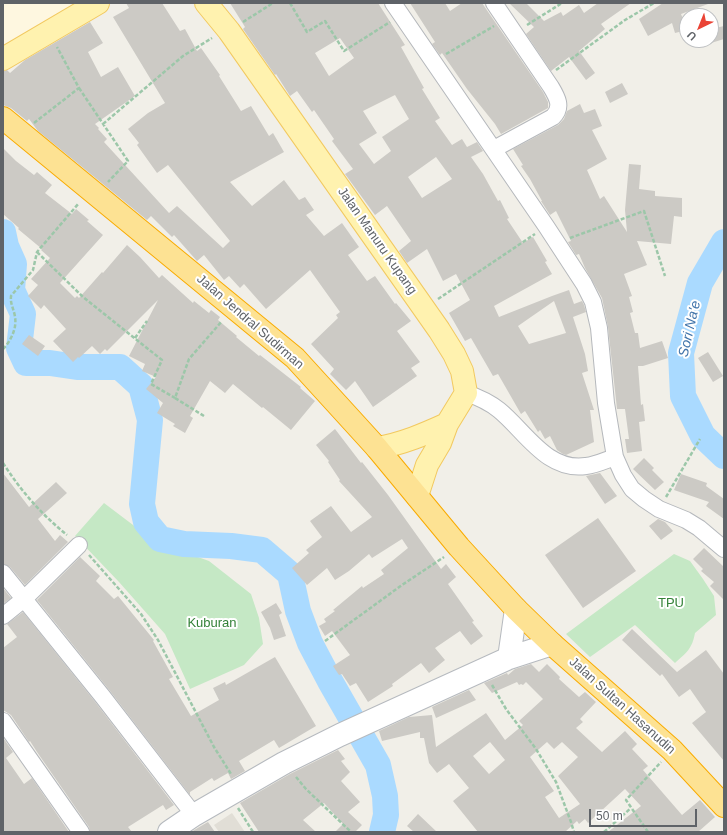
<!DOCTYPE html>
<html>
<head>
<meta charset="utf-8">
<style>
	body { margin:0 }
	#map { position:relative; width:727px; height:835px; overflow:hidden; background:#f1efe8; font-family:Helvetica,sans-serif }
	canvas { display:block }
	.frame { position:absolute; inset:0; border:4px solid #5f6368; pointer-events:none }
	.north { position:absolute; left:679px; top:8px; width:40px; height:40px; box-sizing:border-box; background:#fff; border:1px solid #bfc1c3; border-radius:50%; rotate:223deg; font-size:11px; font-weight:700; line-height:16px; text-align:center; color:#5f6368 }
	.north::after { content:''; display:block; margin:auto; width:14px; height:18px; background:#ea4335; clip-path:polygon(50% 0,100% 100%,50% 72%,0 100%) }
	.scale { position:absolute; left:589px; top:809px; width:108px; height:18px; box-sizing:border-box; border:2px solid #5f6368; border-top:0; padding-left:5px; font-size:12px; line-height:14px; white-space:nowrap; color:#5f6368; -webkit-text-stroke:3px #fff; paint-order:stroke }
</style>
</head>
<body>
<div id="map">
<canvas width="727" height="835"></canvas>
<div class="frame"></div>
<div class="north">U</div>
<div class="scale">50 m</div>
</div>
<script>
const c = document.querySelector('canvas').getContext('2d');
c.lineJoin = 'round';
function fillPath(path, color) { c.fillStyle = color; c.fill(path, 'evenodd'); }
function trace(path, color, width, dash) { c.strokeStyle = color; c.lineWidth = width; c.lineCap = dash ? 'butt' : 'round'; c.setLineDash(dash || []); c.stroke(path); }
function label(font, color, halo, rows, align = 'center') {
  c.font = font + ' Helvetica,sans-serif'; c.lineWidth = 4; c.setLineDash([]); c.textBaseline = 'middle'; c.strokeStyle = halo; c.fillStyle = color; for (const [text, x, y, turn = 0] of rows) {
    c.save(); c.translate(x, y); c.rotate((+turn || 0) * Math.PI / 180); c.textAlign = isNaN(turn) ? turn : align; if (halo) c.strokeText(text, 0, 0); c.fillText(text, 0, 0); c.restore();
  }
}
const commercial = new Path2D(`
	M3,3H77L3,47Z`);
const education = new Path2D(`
	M232,813L245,832H219L214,825Z`);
const green = new Path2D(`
	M104,503L137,528L170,547L209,561L251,594L259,618L263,644L244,665L190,689L165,634L119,582L75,536Z
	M674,554L690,561L703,579L714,596L716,615L695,633C692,649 687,652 675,663L635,625L590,657L566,634Z`);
const river = new Path2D(`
	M3,232L6,246L14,264L12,290L23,314L19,348L26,363H50L77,367H120L141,386L150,420L142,504L146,522L160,539L184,544L231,546L262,550L290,574L298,611L310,643L330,681L378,765L385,796L386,815L382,832
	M724,242L700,283L681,353L683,396L703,436L724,456`);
const building = new Path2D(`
	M126,3H162L180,31L185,29L197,51L201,48L220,75L219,76L241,111L251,106L269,136L273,133L284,152L230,182L252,206L284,180L299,200L305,197L314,210L306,215L324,236L342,223L359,247L348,255L367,281L375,276L395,304L396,303L411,321L397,331L420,362L411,368L417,376L373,407L355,381L346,390L330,374L334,369L311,344L338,318L336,315L340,312L310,270L266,309L244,284L240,288L229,276L224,280L204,255L197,261L174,235L172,237L151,216L147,220L38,131L29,119L27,121L11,108L3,105V71L7,70L10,73L25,60L90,22L103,43L88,52L101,77L118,67L135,96L95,124L99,128L98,129L107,139L104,142L169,213L177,206L223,248L230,241L168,165L157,173L137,145L139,143L128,129L148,113L165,103L113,17L129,8Z
	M230,3H378L405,45L401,47L424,88L422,89L440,118L435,121L452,145L462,139L467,147L477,142L483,151L471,157L483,174L498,201L500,200L509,218L507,219L523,243L533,237L547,261L545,262L552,274L494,306L499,317L552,296L553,299L552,296L569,290L574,304L582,301L584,305L586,312L573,317L585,354L588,371L582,373L594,410H590L594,442L566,455L563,454L557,450L550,436L545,439L540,430L538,432L525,411L521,414L498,374L493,376L471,338L465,341L449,313L470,300L456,274L443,281L427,249L407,263L399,251L411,241L387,206L375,215L345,174L353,169L332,141L334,139L314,110L312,112L297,91L290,96L276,74L275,75L243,29L245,27ZM340,38L354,58L329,76L315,53ZM395,95L409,119L382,137L391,151L374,164L359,144L377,133L363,111ZM436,157L452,179L422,198L408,177ZM554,301L566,333L529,344L518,326Z
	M410,3H445L450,11L462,3H482L543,92L548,102V108L501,134L495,124L467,89L442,53L440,55L432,44L435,42Z
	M509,3H526L544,21L561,12L563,16L579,5L584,13L598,3H631L601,24L605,29L579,51L595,73L586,80L569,57L551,71L526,34L534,27Z
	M663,3H708V4L681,14L687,30L675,33L672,23L648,36L639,19Z
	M724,26V39L711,43V29Z
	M622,83L628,94L610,103L605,92Z
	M580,104L584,113L595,109L602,126L592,130L607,159L587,170L600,199L604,196L627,232L625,210L629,164L641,165L639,189L655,191V196L682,198V217L674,216L671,244L637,241L647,265L624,274L632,296L629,297L633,312L630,313L635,333H638L640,348L662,341L668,358L643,366H638L641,405L643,404L645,421L639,422L642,451L627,453L625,439H629L625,409H617L608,327L602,298L585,268L579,254L576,255L568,242L571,241L556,211L550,215L541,201H542L530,179L521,166L523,165L513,149L558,125L564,119L567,111Z
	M3,148L16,161L34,175L37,172L52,185L45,193L72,214L76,209L89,220L87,221L103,235L60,283L75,298L77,296L79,298L102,272L103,273L127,245L140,257L159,278L162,275L193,303L194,301L209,313L211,310L220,317L218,320L237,336L236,337L259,356L260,355L301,387L300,388L315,401L291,430L263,407L262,408L233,384L225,393L210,381L190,416L193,418L185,433L173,426L175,424L157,413L163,403L146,389L156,377L142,371L145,364L129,356L158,300L107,351L105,349L100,354L92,346L79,358L78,357L73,362L53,341L66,329L44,305L41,309L28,296L38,285L31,279L50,258L41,250L42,249L18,229L19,228L3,214Z
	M29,335L45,346L38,356L22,344Z
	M708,352L723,376L713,382L698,358Z
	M335,429L361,463L362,462L388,495L441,569L446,564L456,577L448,584L474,621L472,622L483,636L471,645L460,631L435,648L445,660L429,673L421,663L392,684L393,686L368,702L356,683L350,686L342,674L339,675L333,666L350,655L332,631L325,636L319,626L326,622L324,619L335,611L333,610L362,586L363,588L384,574L381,570L408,548L402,539L372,558L369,554L349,571L335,580L327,568L307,585L292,568L309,553L306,550L322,537L310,521L331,506L351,532L372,517L339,481L340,480L328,462L329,461L316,445Z
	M644,458L654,468L652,470L664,482L655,490L633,469Z
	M3,473L29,507L56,482L67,493L38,519L55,541L60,535L68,542L25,585L10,567L3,564Z
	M600,473L617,496L605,504L586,476Z
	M681,474L707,483L706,486L724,499V519L706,506L709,502L674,490Z
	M598,518L636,571L583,608L545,555Z
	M658,519L665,522L673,531L661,540L649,526Z
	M704,548L724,567V600L710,586L714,582L701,571L703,569L693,559Z
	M80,557L100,576L96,581L114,599L118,596L154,640L153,641L173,677L169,679L191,716L219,700L213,688L225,682L226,685L275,657L316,726L279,748L274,740L239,761L245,771L231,779L228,773L214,781L212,778L190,792V795L110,691L37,600Z
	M3,588L11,598L3,604Z
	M276,603L282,613L279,615L286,636L274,640L270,628L261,612Z
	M23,612L96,703L174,805L166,810L163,805L128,827L132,832H90L89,827L37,752L30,741L29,742L11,715L3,710V648L17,637L7,624Z
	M632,629L677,672L706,650L724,674V761L692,723L706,712L690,689L679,697L662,674L660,676L622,640Z
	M531,664L539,672L547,664L560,677L559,679L579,697L585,692L596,702L580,719L583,722L576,728L602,752L625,731L637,744L632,749L648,766L643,770L682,815L700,800L715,817L698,832H608L641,806L625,789L588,823L585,819L579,824L577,821L565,832H478L453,801L469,788L449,764L437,773L429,763L424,738H420V732L382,741L379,731L409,717L432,715L436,747L486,713L505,740L523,725L519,721L543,699L526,682L523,685L521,684L519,685L517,682L492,693L484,683L507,673L508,675L515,669ZM490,742L505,760L489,774L473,756ZM547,742L554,749L562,742L578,757L558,776L580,804L559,818L545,797L554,791L530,757Z
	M469,690L476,700L436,718L432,707Z
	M4,739L13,752L6,758L24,784L32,778L69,832H3V740Z
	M338,750L345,759L341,761L350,772L341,781L360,802L348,812L362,825L355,832H335L343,824L324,803L303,820L316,832H259L240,803L290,774Z
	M418,814L437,832H414L407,826Z
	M208,822L215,832H191L201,826Z`);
const path = new Path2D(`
	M290,3L307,32L325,21L344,51L390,22
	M243,22L273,3
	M527,25L562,3
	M446,54L494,26
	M556,70L625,20L654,3
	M79,88L128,161L108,182
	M34,123L79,88L57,47
	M103,124L183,56L212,38
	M570,238L644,211L665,276
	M37,252L83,297L162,360L151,384L175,398
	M438,299L535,234
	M135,338L147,321
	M3,349C11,341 17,328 15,317C14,309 10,304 11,296L33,270L37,252L79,203
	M204,416L175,398L189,359L222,321
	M3,463C21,491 42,515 67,535
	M666,497L700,439
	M89,555L141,614L158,640L214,747L231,774
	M325,641L402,585L444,557
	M492,685L506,709L536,749L556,782L571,822L574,832
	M296,777L306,789L351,832
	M238,808L253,832
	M604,832L631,808
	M648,832L626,800L661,762`);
const street = new Path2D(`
	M393,3L546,226L584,284L593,302L599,328L606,403L615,457L623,475L632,489L644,499L659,509L686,520L699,528L724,549
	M494,149L553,117C563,107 557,97 551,87L494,3
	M466,393C478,397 489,402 499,410C525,431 547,472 586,466C596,465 606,460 615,457
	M3,573L103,697L194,815
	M3,616L24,599L79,545
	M3,721L81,832`);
const secondary = new Path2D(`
	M509,658L516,609
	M169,832L194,815L284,763L340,735L509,658L552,644`);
const primary = new Path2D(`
	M206,3L229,31L439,330L454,354L462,371L466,393L447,424L440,443L427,465L417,496
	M3,59L98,3
	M377,448C402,444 425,434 447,424`);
const highway = new Path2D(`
	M3,118L295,358L377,448L459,547L516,609L552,644L672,750L724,806`);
const streetNames = [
	["Jalan Manuru Kupang",377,241,55],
	["Jalan Jendral Sudirman",250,322,41],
	["Jalan Sultan Hasanudin",622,706,42]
];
const parkNames = [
	["TPU",671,603],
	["Kuburan",212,623]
];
const waterNames = [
	["Sori Na'e",690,329,-77]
];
fillPath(commercial, '#fef7e0');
fillPath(education, '#e1ded6');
fillPath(green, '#c5e8c5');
trace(river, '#aadaff', 26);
fillPath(building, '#cccac5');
trace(street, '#b5b8bc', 18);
trace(secondary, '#b6babf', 24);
trace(primary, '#f2c960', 24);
trace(highway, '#f9ab00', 24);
trace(path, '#9cc7a9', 2.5, [4, 2]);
trace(street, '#fff', 16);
trace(secondary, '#fff', 22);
trace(primary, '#fff2af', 22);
trace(highway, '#fde293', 22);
label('13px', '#5f6368', '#fff', streetNames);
label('13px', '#348238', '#fff', parkNames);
label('italic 14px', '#4174aa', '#fff', waterNames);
</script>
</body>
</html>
